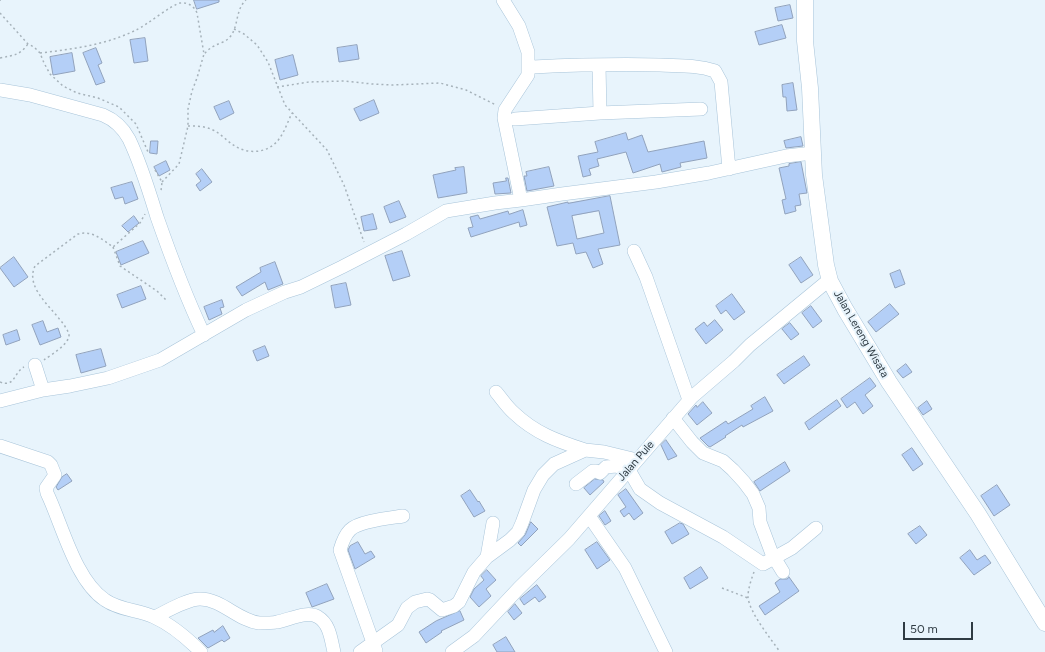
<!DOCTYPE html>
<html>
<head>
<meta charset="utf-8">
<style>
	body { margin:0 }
	#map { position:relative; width:1045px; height:652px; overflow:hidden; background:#e8f4fc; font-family:Figtree,sans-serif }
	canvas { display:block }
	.scale { position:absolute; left:903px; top:622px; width:70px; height:18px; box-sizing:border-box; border:2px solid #2f3b43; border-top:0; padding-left:5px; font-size:12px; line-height:14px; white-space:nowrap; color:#2f3b43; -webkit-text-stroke:3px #e8f4fc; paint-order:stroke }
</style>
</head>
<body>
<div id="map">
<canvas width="1045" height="652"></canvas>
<div class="scale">50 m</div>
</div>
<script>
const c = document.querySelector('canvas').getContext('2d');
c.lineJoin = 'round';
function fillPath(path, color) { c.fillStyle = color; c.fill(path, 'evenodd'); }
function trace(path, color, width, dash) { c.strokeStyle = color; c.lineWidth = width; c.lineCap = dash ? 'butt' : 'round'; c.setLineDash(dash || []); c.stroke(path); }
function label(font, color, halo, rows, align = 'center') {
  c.font = font + ' Figtree,sans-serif'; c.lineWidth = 4; c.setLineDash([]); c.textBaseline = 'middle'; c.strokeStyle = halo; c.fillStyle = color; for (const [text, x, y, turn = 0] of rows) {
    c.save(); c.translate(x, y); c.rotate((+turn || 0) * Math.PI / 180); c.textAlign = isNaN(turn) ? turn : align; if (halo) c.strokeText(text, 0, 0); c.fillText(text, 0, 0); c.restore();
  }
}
const building = new Path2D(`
	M194,0H219V2L197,9Z
	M790,5L793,18L778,21L775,8Z
	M782,25L786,38L759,45L755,32Z
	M145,38L148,61L134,63L130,40Z
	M357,45L359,59L339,62L337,48Z
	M96,48L102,63L98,65L105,82L96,85L83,53Z
	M72,53L75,71L53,75L50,57Z
	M293,55L298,75L280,80L275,60Z
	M793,83L797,110L787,111L786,97H783L782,85Z
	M374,100L379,113L360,121L354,109Z
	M229,101L234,113L220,120L214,107Z
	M626,133L628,140L642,135L648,152L704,141L707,158L680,163L681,167L662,172L660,164L633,173L626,152L597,159L599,166L589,169L591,175L583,177L578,156L598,152L595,142Z
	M801,137L803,146L786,148L784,141Z
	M151,141H158L157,154L150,153Z
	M166,161L170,170L159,176L154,167Z
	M801,162L807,193L799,194L801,205L795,206L796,211L785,214L782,200L786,199L779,168L789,166V164Z
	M464,167L467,193L438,198L433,175L456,170L455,168Z
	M549,167L554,186L527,191L524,176H527L526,172Z
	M202,169L212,182L200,191L196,185L201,181L196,174Z
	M506,178H508L511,193L495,194L493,183L506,181Z
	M132,182L138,199L125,204L123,197L115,199L111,188Z
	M610,196L620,245L598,249L603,264L593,268L586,252L576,254L573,243L557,246L547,207L568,202V203ZM599,211L604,233L577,239L572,216Z
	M399,201L406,217L390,223L384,207Z
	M523,210L527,225L520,227L519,222L471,237L468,228L473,227L470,217L478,215L480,219L508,211L509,214Z
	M373,214L377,229L364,231L361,217Z
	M134,216L139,223L128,232L122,226Z
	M143,241L149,253L121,265L116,252Z
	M402,251L410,276L393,281L385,256Z
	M14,257L28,277L14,287L0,268Z
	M801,257L813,275L801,283L789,265Z
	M275,262L283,284L268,290L265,282L242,296L236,287L261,272L260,268Z
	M900,270L905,284L895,288L890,274Z
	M346,283L351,305L335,308L331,286Z
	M141,286L146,299L122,308L117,295Z
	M732,294L745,312L734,320L726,310L721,314L716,306Z
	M222,300L224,307L220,308L222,314L209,320L204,307Z
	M890,304L899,314L876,332L868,322Z
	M811,306L822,321L813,328L802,313Z
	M715,320L723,330L706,344L695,329L704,322L707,326Z
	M43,321L47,332L58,328L61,337L40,345L32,325Z
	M790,323L799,334L791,340L782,329Z
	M17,330L20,340L6,345L3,335Z
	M265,346L269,356L257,361L253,351Z
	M101,349L106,366L81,373L76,355Z
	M804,356L810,365L784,384L777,375Z
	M906,364L912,372L903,378L897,371Z
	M870,378L876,386L865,395L873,406L863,414L855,402L847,408L841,399Z
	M765,397L773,411L743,427L742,425L725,436L726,437L710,447L708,446L700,438L726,421L728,424L753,409L751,406Z
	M837,400L841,406L809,430L805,423Z
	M927,401L932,409L923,415L918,408Z
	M703,402L712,413L697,425L688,414L696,405L697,407Z
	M666,440L677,456L668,460L661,445Z
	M912,448L923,464L913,471L902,455Z
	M785,462L790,471L760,491L754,482Z
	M67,474L72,481L58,490L56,487L62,477Z
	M595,479L603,480L604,482L590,495L584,488Z
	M997,485L1010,505L994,516L981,496Z
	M626,489L643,513L634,520L629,513L624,517L620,511L626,507L618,495Z
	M470,490L478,502L479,501L485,511L474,517L461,496Z
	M605,511L611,521L605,525L599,516Z
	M531,522L538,529L521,546L518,543L525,535Z
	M680,523L683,524L689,534L672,544L665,532Z
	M920,526L927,535L916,544L908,534Z
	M358,542L365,554L371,551L375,557L355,569L348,550L350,546Z
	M597,542L610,560L597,569L585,550Z
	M970,550L977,560L985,555L991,563L974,575L960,558Z
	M701,567L708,578L690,589L684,578Z
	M487,570L496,580L486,589L491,596L479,607L470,597L474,589L484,580L481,576Z
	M789,577L799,591L765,615L759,606L780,592L775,583L780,579H787Z
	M327,584L334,599L312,607L306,593Z
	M537,585L546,597L539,602L535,597L524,605L520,599Z
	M515,604L522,613L514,620L508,612Z
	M460,611L464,620L441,631L442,632L426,643L419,632L436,621Z
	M223,626L230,638L224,642L222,640L208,648L198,638L213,630L214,632Z
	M506,637L515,652H497L493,645Z`);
const path = new Path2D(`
	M0,1V0
	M0,13L28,44L34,47L40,53L44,63L50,74L63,86L77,93L98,98L119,107L136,124L148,152
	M234,29L244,34L257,45L268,62L285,105L327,150L344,185L364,242
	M40,53C73,49 106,45 136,30C147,25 171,5 180,3C188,2 194,6 197,13L204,54C207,51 210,48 214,46C219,43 226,42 230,37C239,26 235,10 246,0
	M0,58C14,55 19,56 28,44
	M277,87L309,82L344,81L372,84L393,85L440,83L466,90L496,105
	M188,126C197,126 206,126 215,131C222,135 228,142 235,146C249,155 269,153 279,139C285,131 288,121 292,113
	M155,170L162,182L161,191
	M162,182L179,164L188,126V109L192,91L197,78L204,54
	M113,247L120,266L157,291L167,301
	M44,360C52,354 70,344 69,334C61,313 23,291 35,266L78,234C91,230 102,239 113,247L140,223L145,214
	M0,382C15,388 14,372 24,367
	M754,572C751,580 748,589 748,597C749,612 771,639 780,652
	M722,588L748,598`);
const minor = new Path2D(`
	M503,0L519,26L528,52V75L505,110L504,118L521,200
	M599,65L600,113
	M533,67C575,65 618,64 660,65C679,66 697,65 715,71L721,82L729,169
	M0,90L30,95L103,115C115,120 123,128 129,139C141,164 149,191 157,217C171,257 186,297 204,335
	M515,119L600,113L701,109
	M634,251L646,277L689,400
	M35,365L43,390
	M496,392C502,399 507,407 514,413C535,433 557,441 585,450
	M0,401L43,390L70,386L108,378L160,360L246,310L285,292L301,287L342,267L406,234L446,211L495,203L521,200L562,194L656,182L709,173L786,156L813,153
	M673,418L692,442L703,453L723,461L733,470L744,482L753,494L759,508L760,522L772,554L783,572
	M0,446L48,462L51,465L55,475L46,488L47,493C62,524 75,580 105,600C119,610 139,610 154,617C172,625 187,638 201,652
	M576,484L593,471H596L600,473L606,467L616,466L629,470L640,489L660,503L723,537L763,564L792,548L816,528
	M589,516L625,568L666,652
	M487,557L493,523
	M155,617C167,611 187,599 200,599C222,599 237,620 259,623C264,623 272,623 277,622C289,620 307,610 318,617C330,624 331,640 334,652
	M376,651L340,550C342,543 345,535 350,530C359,521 390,518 403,516
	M360,652L398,625L407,608L415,602L427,599L430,600L442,610L454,606L459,602L474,572L487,557L510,540L518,532L522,523L534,490L543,475L554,464L585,450L604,452L637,460
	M452,652L474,636L519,588L569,539L692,397L734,361L750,345L824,284L830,281`);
const major = new Path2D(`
	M805,0V41L810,88L814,175L826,265L830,281L845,309L889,382L978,514L1045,623`);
const streetNames = [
	["Jalan Lereng Wisata",861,334,60],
	["Jalan Pule",636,461,-49]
];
fillPath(building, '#b4cff7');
trace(building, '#91a2bc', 1);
trace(minor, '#a8c4d9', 14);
trace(major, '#a8c4d9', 17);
trace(path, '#a6b2ba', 1.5, [2, 3]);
trace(minor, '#fff', 13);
trace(major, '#fff', 16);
label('11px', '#2f3b43', '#e8f4fc', streetNames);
</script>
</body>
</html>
